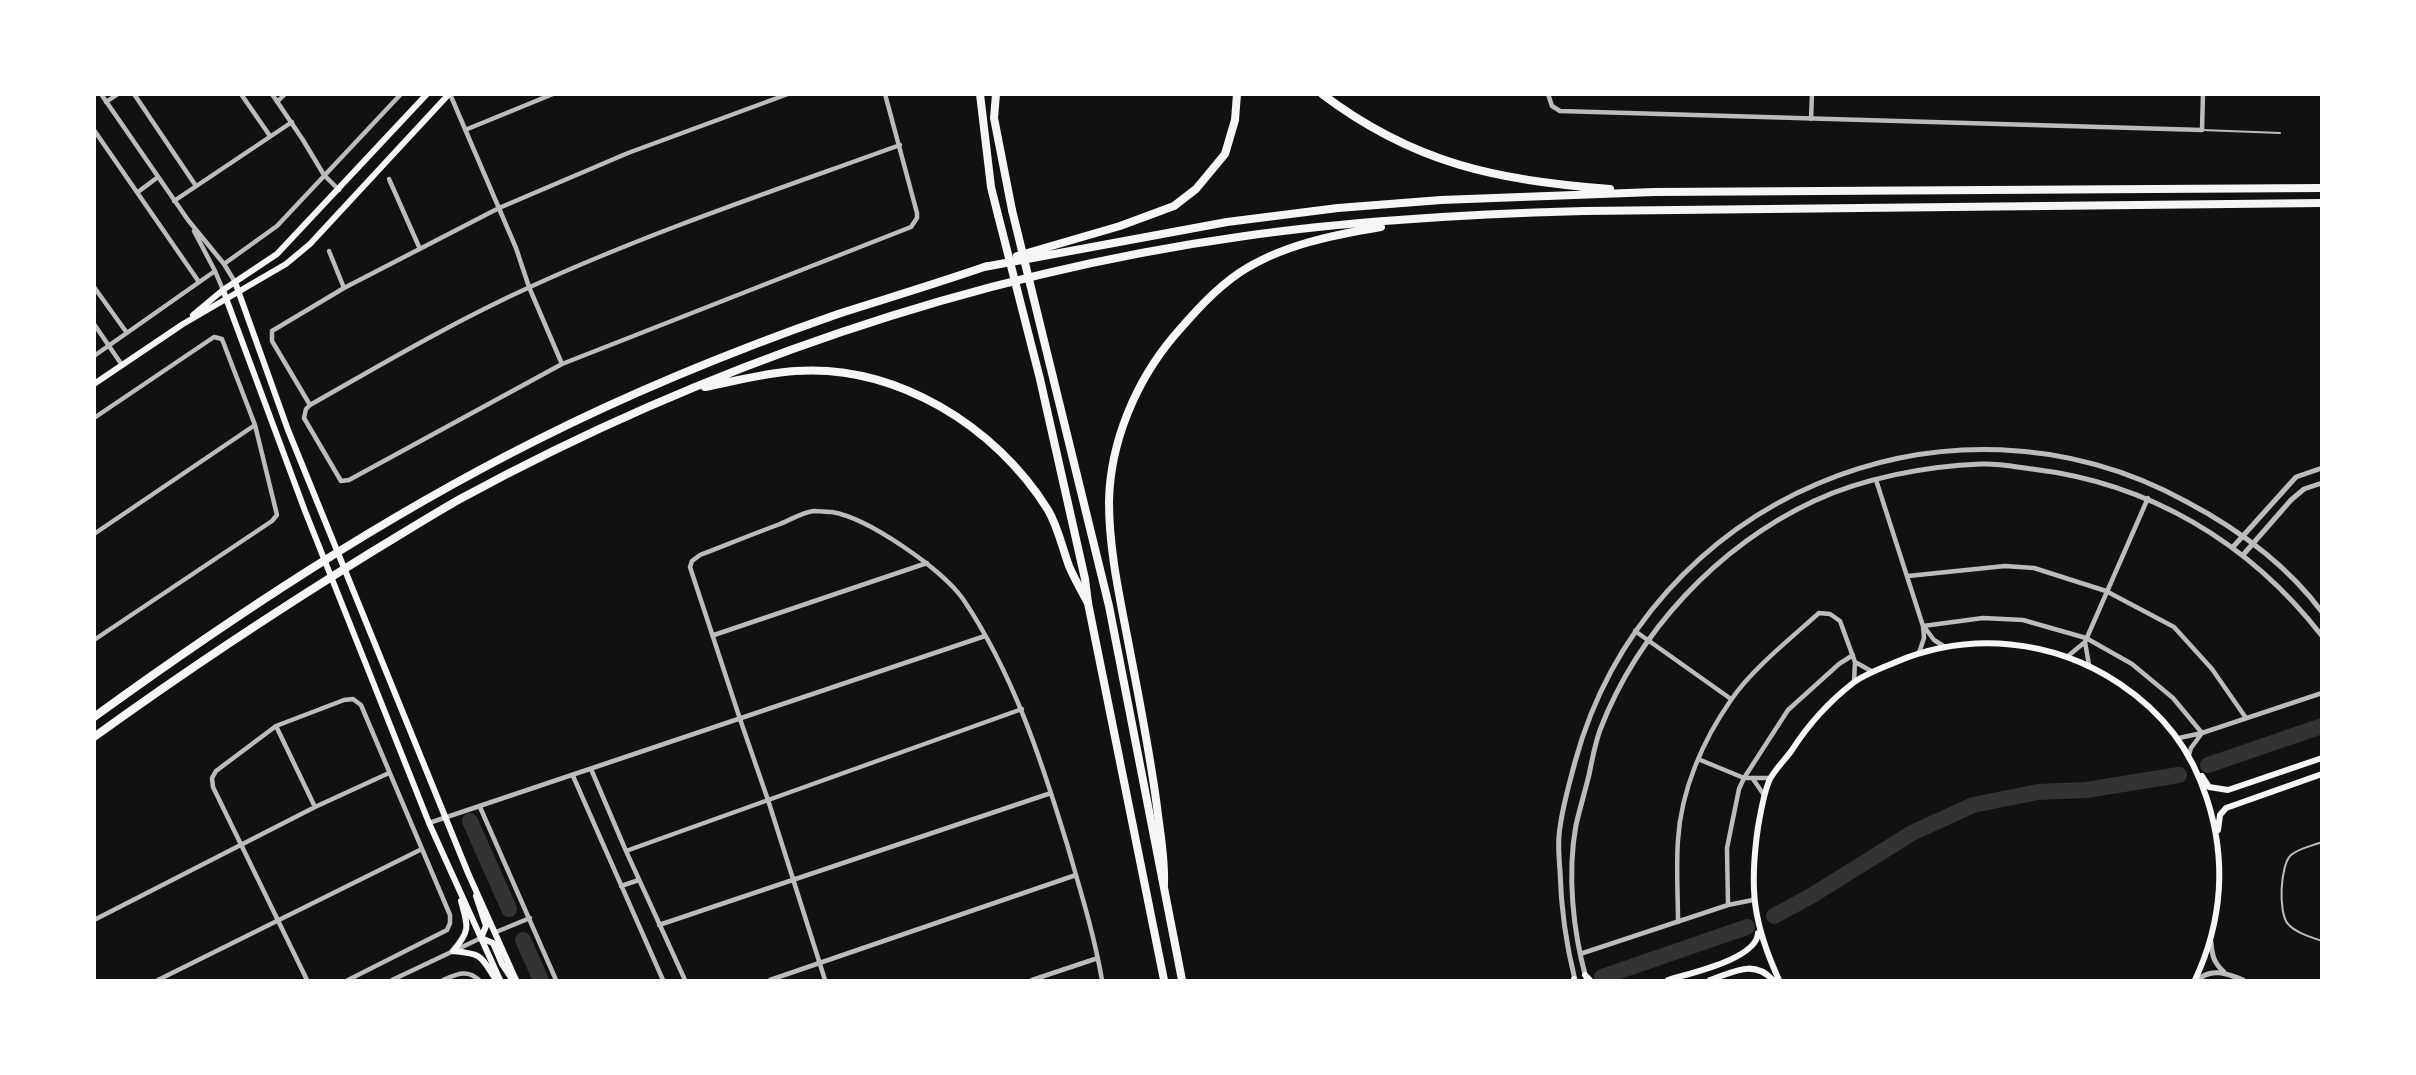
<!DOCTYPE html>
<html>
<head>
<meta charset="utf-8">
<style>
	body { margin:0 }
	#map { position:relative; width:2416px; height:1075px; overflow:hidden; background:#111; font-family:"Sofia Sans Condensed",sans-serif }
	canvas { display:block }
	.frame { position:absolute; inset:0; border:96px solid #fff; pointer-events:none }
</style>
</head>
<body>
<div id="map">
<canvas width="2416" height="1075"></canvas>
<div class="frame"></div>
</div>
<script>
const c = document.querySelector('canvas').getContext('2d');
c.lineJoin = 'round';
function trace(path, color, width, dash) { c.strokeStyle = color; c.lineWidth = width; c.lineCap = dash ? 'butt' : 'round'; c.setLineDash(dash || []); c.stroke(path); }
const river = new Path2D(`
	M2208,765L2322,726
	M470,821L509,909
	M1774,916L1811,896L1912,833L1973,805L2038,792L2086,790L2179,775
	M523,940L541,980
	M1602,977L1747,927`);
const service = new Path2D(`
	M2202,130L2280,133
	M2322,842C2312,846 2299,848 2291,855C2280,865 2278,913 2288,924C2296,933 2311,937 2322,941`);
const minor = new Path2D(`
	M101,94L188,220L224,264L235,282
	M134,94L196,186
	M241,94L270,136
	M272,94L303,140L324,175L339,190
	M450,94L516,248L529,287L562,364
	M788,94L628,153L499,208L344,288L272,331V341L310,405L306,409L304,418L341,481L349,480L562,364L911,227L917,218V213L885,94
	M1548,94L1552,106L1560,111L2202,130L2203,94
	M106,102L118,94
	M277,102L285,94
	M1811,119L1812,94
	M94,130L199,282
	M465,130L553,94
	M389,179L420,249
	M138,192L158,177
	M174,201L292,122
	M194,231L215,271L223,290
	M329,251L344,288
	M224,264L277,226L401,94
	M94,287L127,333
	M94,324L122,365
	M94,356L215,271
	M310,405C382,364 455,321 530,287C650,232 776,190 900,145
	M94,418L214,337L222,339L255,425L277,515L272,521L94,640
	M1876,480L1923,626L1924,638L1919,653
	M94,534L255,425
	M1908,576L2005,566L2034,568L2106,591L2174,627L2212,669L2246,718
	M1923,626L1983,618L2023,620L2086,638L2132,664L2173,698L2202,733
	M1925,628L1934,640L1945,647
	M1635,631L1731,699
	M714,635L927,563
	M2085,642L2089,665
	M2068,656L2085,642L2148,498
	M1855,662L1873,672
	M276,726L315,807
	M2179,738L2202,733L2322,693
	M2189,755L2191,748L2202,733
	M1698,759L1744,778H1770
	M591,769L626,851L685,980
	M573,776L663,980
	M1753,779L1764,795
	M480,807L556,980
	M429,823L985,636
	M626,851L1022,709
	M621,886L639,880
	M1728,905L1727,848L1739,789L1744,778L1788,710L1839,664L1853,655
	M94,920L315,807L389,773
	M1678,922C1678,895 1676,867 1678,840C1681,790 1703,740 1731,700C1751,670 1791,638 1819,613L1830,614L1840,621L1855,662L1854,682
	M659,925L1051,793
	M496,932L530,918
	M1580,954L1728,905L1753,900
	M158,980L422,849
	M307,980L213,787L212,778L216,771L276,726L344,700L353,699L361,705L450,915V923L447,930L348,980
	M392,980L481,938
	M443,980C457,974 467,969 479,980
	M770,980L1076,875
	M825,980L768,800L740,719L690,567L692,561L700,555C726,545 753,534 780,524C790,520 803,512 814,511C819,511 827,512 832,512C868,518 942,569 963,599C1013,673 1041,759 1067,844C1080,889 1094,934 1102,980
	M1032,980L1098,958`);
const tertiary = new Path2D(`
	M2233,547L2296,477L2322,468
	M2243,555L2291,500L2304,489L2322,483
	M2211,942C2212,956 2214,963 2224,972
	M1586,978C1573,931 1567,874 1576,825C1580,808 1585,791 1589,775C1592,760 1595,744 1600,730C1638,631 1718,546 1814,501C1863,478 1927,466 1981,464C1998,463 2016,467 2032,469C2150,483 2250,543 2322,636
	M1575,980C1566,944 1561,908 1560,871C1559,859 1558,847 1559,836C1561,811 1569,785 1575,762C1647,498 1947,370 2187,502C2238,529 2287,565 2322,612
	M2198,980C2211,967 2228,974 2243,980`);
const secondary = new Path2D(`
	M235,282L288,430L468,873L516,980
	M223,290L305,511L429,823L500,980
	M193,315L223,290L277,254L427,94
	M94,384L183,324L286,264L310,244L449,94
	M2202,776L2209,787L2228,790L2322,758
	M2218,830L2220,815L2226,808L2322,774
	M476,896L486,926L481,938
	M481,938L493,943L502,964L512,979
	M453,951C471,930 468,926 461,901
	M453,951C483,954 480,955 496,980
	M1585,975L1590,980
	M1574,980V979
	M1668,980C1690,973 1757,959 1758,933
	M1710,980C1734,972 1753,959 1773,980
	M1779,980C1753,923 1749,889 1758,827C1761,811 1763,796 1769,781C1774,770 1785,760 1792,750C1808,725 1830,701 1853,683C1865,674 1882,668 1896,662C1970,631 2053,639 2120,684C2163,713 2191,749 2207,799C2227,861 2222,922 2195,980`);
const trunk = new Path2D(`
	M1012,210L1109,606L1182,980
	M998,215L1040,379L1085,579L1088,603L1164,980`);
const motorway = new Path2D(`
	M980,94L991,187L998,215
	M996,94L994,118L1012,210
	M1322,94C1413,163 1498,181 1610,189
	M1017,256L1120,226L1174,206L1196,189L1225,154L1235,120L1237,94
	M984,267L1227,222L1338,208L1441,200L1654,192L2322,188
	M705,387C735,381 765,373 795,371C896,364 996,426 1048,510C1058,527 1062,547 1069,566C1074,578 1081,590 1088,603
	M94,717C235,615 380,519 535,441C632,392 735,350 838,314C888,298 938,283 987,266
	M94,737C184,672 276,611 370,553C400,535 430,516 460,499C703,367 971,274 1245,236C1357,220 1471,214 1584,211L2322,203
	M1164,884C1165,857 1160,833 1157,807C1150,753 1139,699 1129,646C1120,599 1109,550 1109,502C1110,442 1136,381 1174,336C1194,313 1214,290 1239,273C1281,245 1333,235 1381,227`);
trace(river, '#333', 16);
trace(service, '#bcbcbc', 2);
trace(minor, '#bcbcbc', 4.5);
trace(tertiary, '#bcbcbc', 5);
trace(secondary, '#f5f5f5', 6);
trace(trunk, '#f5f5f5', 8);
trace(motorway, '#f5f5f5', 8);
</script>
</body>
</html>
